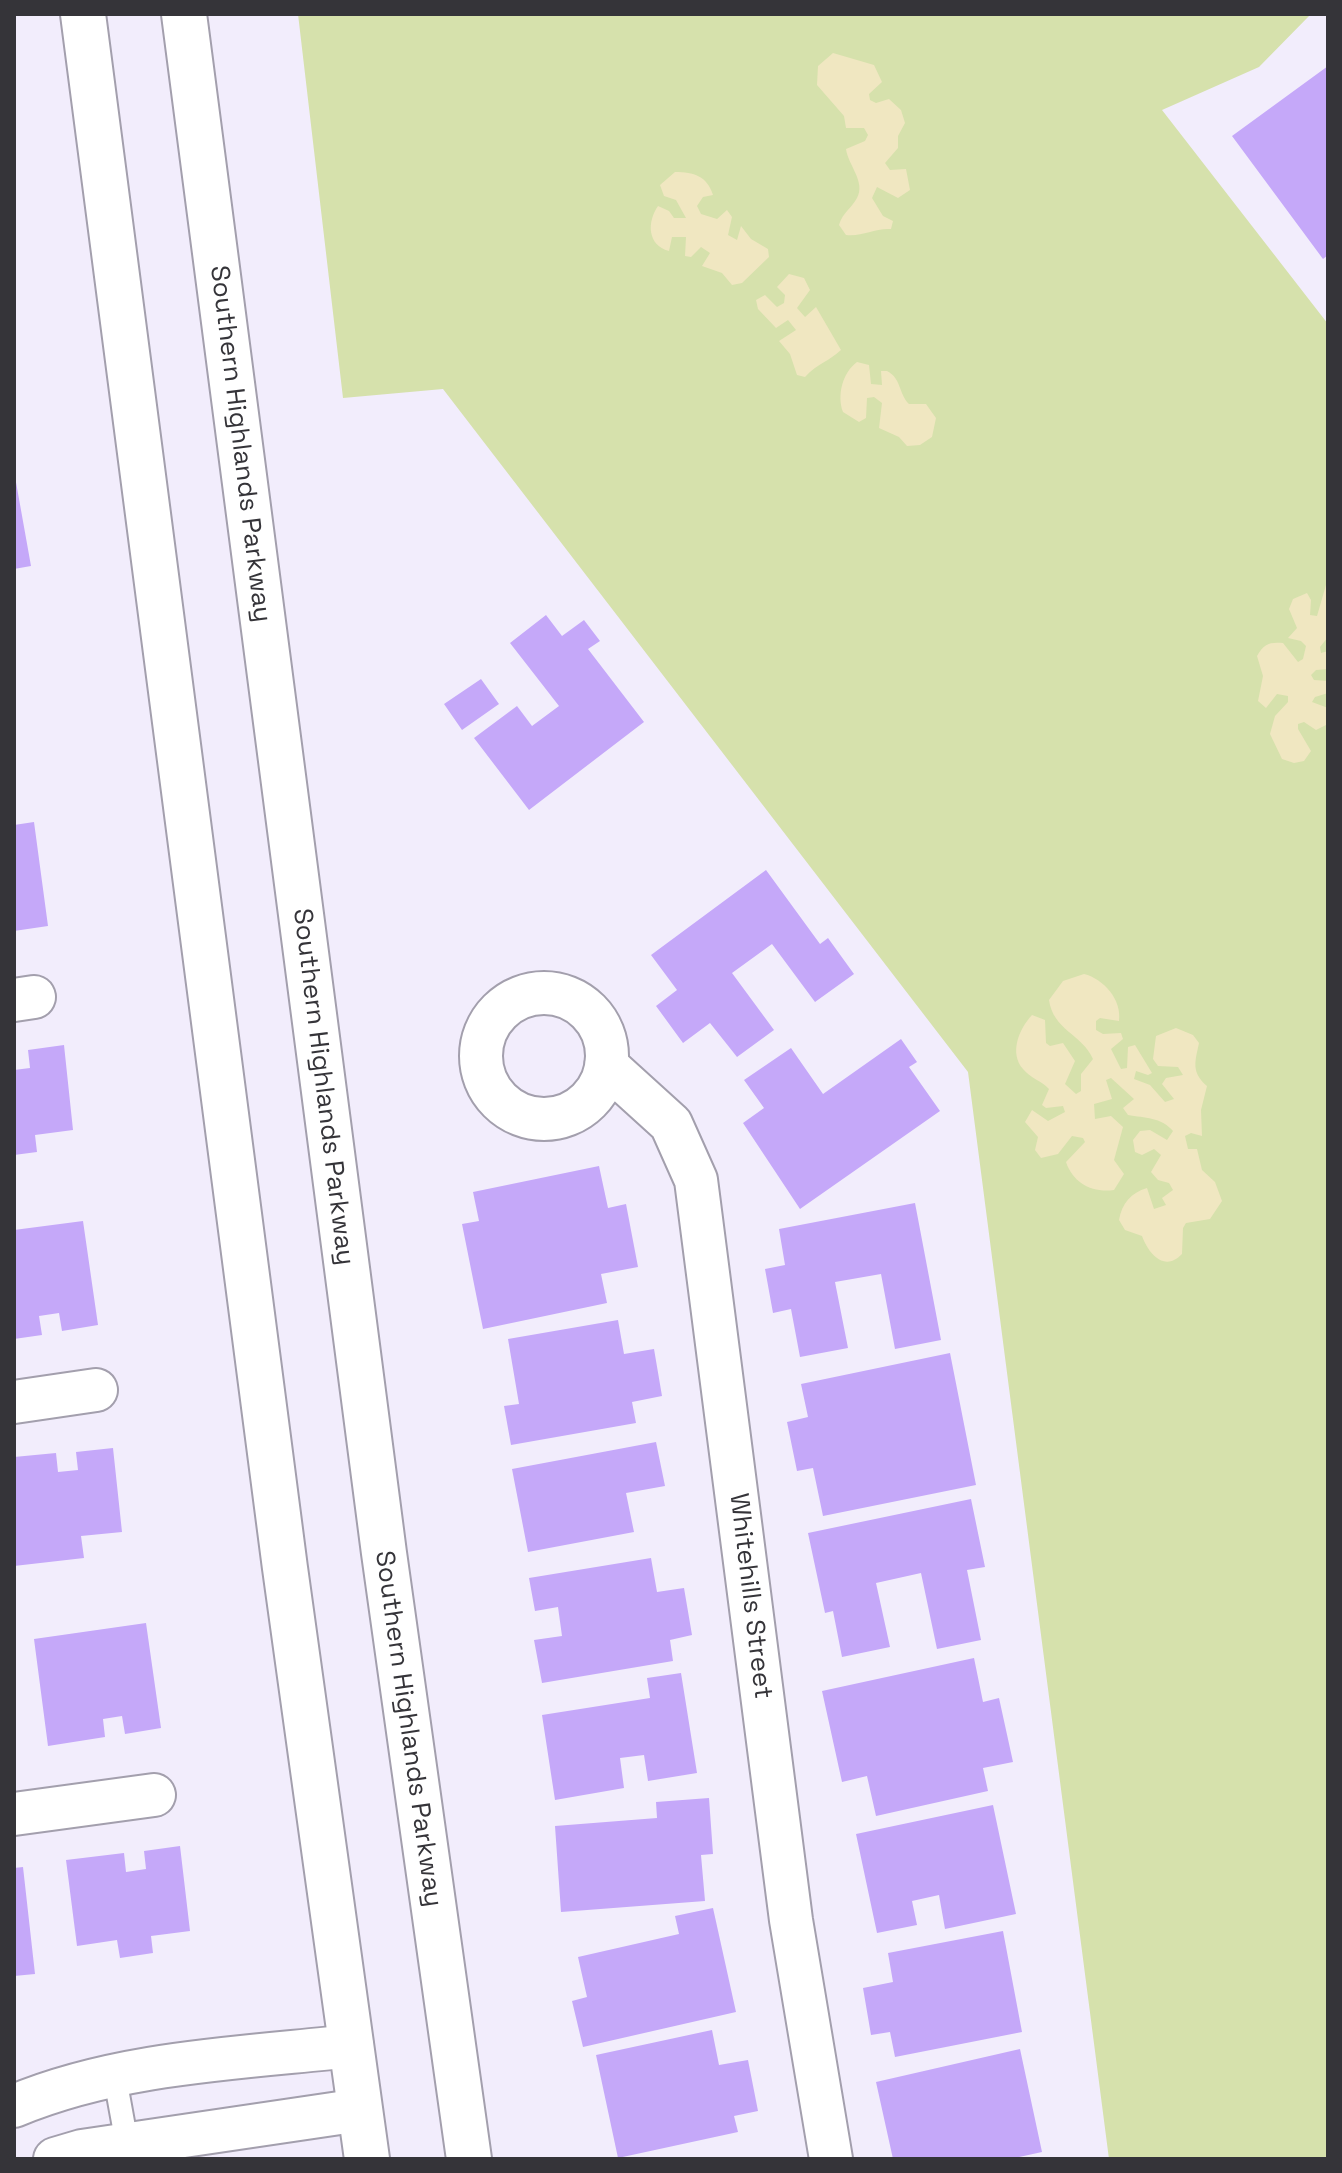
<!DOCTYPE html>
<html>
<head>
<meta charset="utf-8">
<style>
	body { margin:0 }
	#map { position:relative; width:1342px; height:2173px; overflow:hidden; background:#f2edfc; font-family:"Space Grotesk",sans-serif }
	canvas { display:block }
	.frame { position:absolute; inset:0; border:16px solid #353439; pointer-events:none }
</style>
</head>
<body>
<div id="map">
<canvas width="1342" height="2173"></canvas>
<div class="frame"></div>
</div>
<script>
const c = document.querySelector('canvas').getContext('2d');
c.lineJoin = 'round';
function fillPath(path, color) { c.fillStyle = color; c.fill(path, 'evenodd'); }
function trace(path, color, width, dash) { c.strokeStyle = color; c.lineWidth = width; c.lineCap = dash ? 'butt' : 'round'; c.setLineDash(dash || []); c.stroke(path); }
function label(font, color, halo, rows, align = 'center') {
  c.font = font + ' "Space Grotesk",sans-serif'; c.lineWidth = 6; c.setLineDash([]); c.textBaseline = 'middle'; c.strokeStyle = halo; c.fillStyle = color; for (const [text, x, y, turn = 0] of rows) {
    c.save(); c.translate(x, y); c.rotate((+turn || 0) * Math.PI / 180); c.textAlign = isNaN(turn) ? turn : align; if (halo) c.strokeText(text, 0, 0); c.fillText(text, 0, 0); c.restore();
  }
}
const green = new Path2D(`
	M298,14H1311L1259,67L1162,110L1328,324V2159H1109L968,1072L443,389L343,398Z`);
const sand = new Path2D(`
	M833,53L874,65L882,82L869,94L870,100L876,103L889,99L901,110L905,123L898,136V148L885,163L890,170L906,169L910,190L898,198L877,187L872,198L883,216L893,221L891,229C874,228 862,237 846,235L839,225C843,212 851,209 857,198C866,182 848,165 846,149L865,141L868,135L864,128H846L844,116L817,85L818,66Z
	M675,172C694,172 707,176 713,195L703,197L697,206L701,214L717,219L727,210L732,217L728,235L737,240L741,226L751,239L768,249L769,257L742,283L732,285L722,273L702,266L710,253L701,247L691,257L685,256L686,237H672L669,251C647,245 647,222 658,206L669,211L674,218H686L676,200L664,196L660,185Z
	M789,274L804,278L810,290L797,308L805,317L816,307L841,350C828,362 818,363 805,377L797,375L790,354L779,341L796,330L788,320L776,328L758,309L756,300L765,295L777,307L784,303L785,295L777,287Z
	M857,362L869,365L871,384L882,385L881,371H887C902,379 898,393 909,404H926L936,418L932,437L920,445L907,446L899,437L879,428L882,403L874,397L867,398L866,418L859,422L843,412C837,396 842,373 857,362Z
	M1326,585L1328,637L1320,647L1321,653L1328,651V669L1316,670L1311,675L1314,680L1328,681V693L1315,697L1312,702L1328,708V724L1316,730L1304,722L1298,724V729L1311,751L1304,761L1294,763L1282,759L1270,734L1275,716L1288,702V696L1277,694L1266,708L1258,701L1263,676L1257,656C1264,644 1269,642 1283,643L1298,662L1303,659L1306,646L1301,641L1288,638L1297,628L1289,609L1293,599L1307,593L1311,600L1310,615L1317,616Z
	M1084,974C1104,979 1122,1000 1119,1021L1100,1018L1096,1021V1030L1103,1034L1121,1033L1123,1039L1111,1049L1121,1069L1127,1068L1128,1047L1135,1045L1152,1073L1148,1075L1136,1071L1134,1079L1150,1085L1165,1102L1174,1099L1162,1084L1166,1078L1183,1075L1178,1067L1158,1066L1153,1059L1156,1036L1176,1028L1193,1035L1199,1043C1195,1062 1191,1072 1207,1086L1201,1110L1202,1136L1191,1133L1185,1136L1188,1149H1197L1202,1170L1215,1182L1222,1201L1210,1219L1186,1223L1183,1228L1182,1254C1165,1272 1149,1255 1142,1236L1125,1230L1119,1220C1122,1203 1131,1193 1147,1188L1154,1209L1166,1205L1162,1198L1173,1190L1169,1183L1158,1180L1151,1172L1161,1155L1154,1149L1142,1155L1135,1152L1133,1140L1140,1131L1150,1130L1167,1140L1173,1131C1161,1117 1145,1118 1128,1115L1123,1108L1134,1099L1111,1078L1106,1080L1112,1099L1094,1104L1095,1119L1111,1116L1123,1127L1114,1160L1124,1174L1114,1190C1092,1193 1073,1183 1066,1162L1085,1142L1083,1138L1072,1136L1058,1154L1041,1158L1035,1150L1038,1137L1025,1122L1032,1110L1048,1121L1065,1112L1063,1106L1046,1108L1042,1105L1049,1089C1042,1081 1030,1078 1023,1069C1009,1053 1019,1029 1032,1015L1045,1020L1046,1043L1050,1046L1063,1043L1075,1061L1065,1084L1076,1094L1081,1091V1074L1093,1059C1082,1034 1053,1030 1049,1000L1063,981Z`);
const building = new Path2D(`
	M1328,66V255L1323,259L1232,136Z
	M14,471L31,566L14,569Z
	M546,615L562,636L584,620L600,641L588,649L644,722L529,810L474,738L517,706L532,726L559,706L510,643Z
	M481,679L499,704L462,730L444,704Z
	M34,822L48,926L14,931V825Z
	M766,870L820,944L828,938L854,974L815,1002L772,944L732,973L774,1030L737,1057L710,1023L683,1043L656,1006L677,990L651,955Z
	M901,1039L917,1062L909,1067L940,1111L800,1209L743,1123L764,1108L744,1080L791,1048L823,1094Z
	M64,1045L73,1130L35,1135L37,1152L14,1155V1070L30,1068L28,1050Z
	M599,1166L608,1208L626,1204L638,1267L601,1274L607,1303L483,1329L462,1224L479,1221L473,1192Z
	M915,1203L941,1340L895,1349L881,1274L835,1282L848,1348L800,1357L791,1309L773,1313L765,1269L785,1265L779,1229Z
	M83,1221L98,1325L62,1331L59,1313L39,1316L42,1335L14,1339V1230Z
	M618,1320L624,1354L654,1349L662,1396L632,1402L636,1423L511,1445L504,1406L519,1404L508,1339Z
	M950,1353L976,1485L823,1516L813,1468L797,1471L787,1422L808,1417L801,1384Z
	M656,1442L665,1486L626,1493L634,1532L528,1552L512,1469Z
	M113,1448L122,1532L81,1536L84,1558L14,1566V1457L56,1453L58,1472L78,1470L76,1452Z
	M971,1499L985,1567L967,1570L981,1640L937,1649L921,1573L876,1583L890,1647L842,1657L833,1611L825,1613L808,1533Z
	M651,1558L657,1592L684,1588L692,1635L670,1640L673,1661L542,1683L534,1640L562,1636L558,1607L535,1611L529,1578Z
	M146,1623L161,1728L125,1734L122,1716L103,1719L105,1737L48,1746L34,1639Z
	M974,1658L983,1702L999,1698L1013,1762L983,1768L988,1791L876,1816L867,1776L842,1782L822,1691Z
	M681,1673L697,1773L648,1781L644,1755L620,1758L624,1788L555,1800L542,1715L650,1698L647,1678Z
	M709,1798L713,1854L701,1855L705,1901L561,1912L555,1826L657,1818L656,1802Z
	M993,1805L1016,1914L945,1929L939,1895L912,1901L917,1925L877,1933L856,1834Z
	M180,1846L190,1931L151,1936L153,1953L120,1958L117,1940L77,1946L66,1860L124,1853L126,1872L146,1869L144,1851Z
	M23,1867L35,1974L14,1976V1868Z
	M713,1908L736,2012L583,2047L572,2001L587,1997L578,1957L679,1934L675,1916Z
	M1003,1931L1022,2032L895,2057L890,2032L871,2035L863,1988L893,1982L888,1953Z
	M712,2030L719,2065L748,2060L758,2111L734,2116L738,2132L618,2158L596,2055Z
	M1020,2049L1042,2152L1010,2159H893L876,2082Z`);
const lane = new Path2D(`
	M115,2078L127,2144`);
const street = new Path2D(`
	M481 1056a63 63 0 1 1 126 0a63 63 0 1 1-126 0Z
	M14,1000L34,997
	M606,1065L671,1124L696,1180L791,1920L831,2159
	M14,1402L96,1390
	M14,1814L154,1795
	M14,2106C119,2062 240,2058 352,2046
	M55,2159L82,2151L360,2110`);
const primary = new Path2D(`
	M83,14L285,1568L367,2159
	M184,14L384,1553L469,2159`);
const streetNames = [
	["Southern Highlands Parkway",240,444,83],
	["Southern Highlands Parkway",323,1087,83],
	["Whitehills Street",750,1596,83],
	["Southern Highlands Parkway",408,1729,82]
];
fillPath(green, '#d6e1ac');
fillPath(sand, '#f0e7c1');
fillPath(building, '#c5a8f9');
trace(lane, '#a39fad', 26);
trace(street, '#a39fad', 46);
trace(primary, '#a39fad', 48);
trace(lane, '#fff', 22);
trace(street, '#fff', 42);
trace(primary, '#fff', 44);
label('26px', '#353439', '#fff', streetNames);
</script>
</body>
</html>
